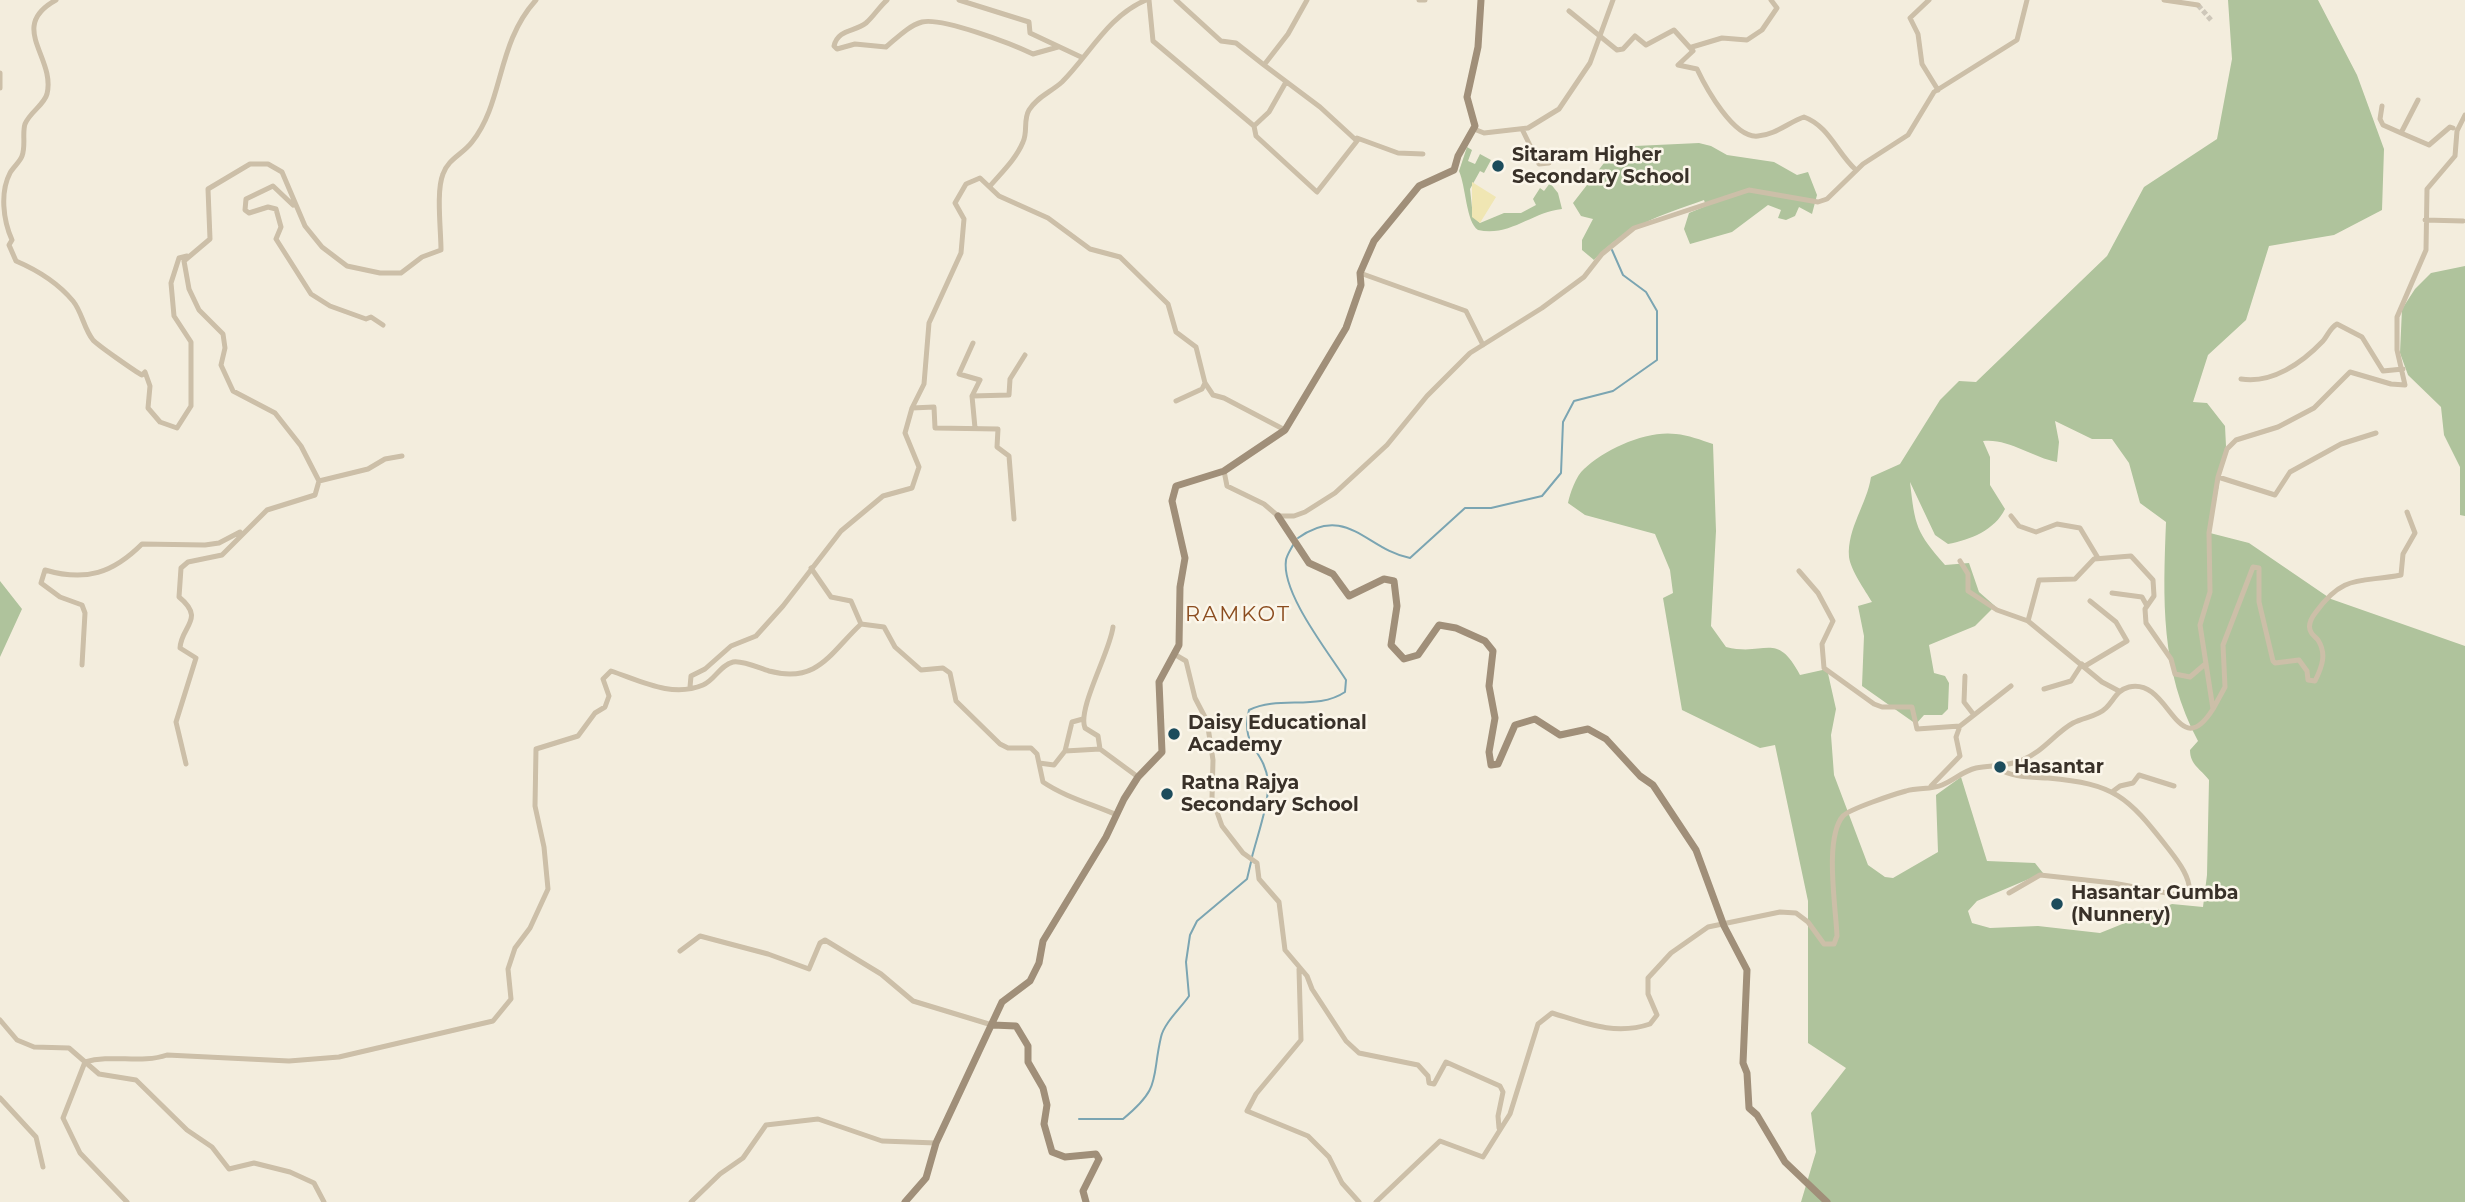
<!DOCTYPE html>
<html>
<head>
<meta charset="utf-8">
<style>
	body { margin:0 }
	canvas { display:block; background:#f3eddd }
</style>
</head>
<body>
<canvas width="2465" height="1202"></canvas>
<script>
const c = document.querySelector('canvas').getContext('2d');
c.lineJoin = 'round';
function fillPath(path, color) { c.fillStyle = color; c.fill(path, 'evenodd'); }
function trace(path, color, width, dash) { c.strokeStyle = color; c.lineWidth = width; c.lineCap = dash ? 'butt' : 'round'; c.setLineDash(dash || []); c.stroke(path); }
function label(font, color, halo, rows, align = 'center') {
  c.font = font + ' Montserrat,sans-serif'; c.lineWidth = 5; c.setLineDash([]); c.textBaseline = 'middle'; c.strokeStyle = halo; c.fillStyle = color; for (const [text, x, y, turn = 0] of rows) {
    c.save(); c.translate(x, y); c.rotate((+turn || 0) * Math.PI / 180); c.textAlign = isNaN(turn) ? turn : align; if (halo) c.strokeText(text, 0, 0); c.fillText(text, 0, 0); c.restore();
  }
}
const green = new Path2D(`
	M2228,0H2318L2357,75L2384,149L2382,210L2334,235L2269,246L2246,320L2208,355L2193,402L2207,403L2225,426L2226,446L2210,533L2249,543L2331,599L2465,646V1202H1801L1816,1152L1811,1113L1846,1068L1808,1043V901L1775,745L1760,748L1682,710L1663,598L1673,593L1670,570L1655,534L1585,515L1568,503C1570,493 1576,476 1584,469C1605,449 1647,430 1676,434C1688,435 1701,440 1713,444L1716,531L1711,626L1726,647C1766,657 1776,630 1800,675L1827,669L1836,709L1831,735L1834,775L1868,865L1885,877L1893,878L1938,852L1936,795L1961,777L1987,861L2035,863L2043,873L1977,901L1968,911L1972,923L1990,928L2038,926L2100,933L2172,904L2203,907L2207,875L2209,780C2201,769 2190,765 2190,750L2198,741C2160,670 2163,599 2166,522L2140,503L2129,463L2112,439H2092L2055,421L2059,442L2057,462C2032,457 2008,438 1983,441L1990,457V485L2005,509C1995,530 1970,540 1948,544L1935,535L1910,482C1915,526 1916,532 1945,565L1969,563L1979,592L1995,606L1975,626L1929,645L1934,673L1945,676L1949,683L1948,709L1942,715H1924L1916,724L1862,686L1864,636L1858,606L1872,602C1865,590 1851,571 1849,557C1847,528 1867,504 1871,477L1900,464L1940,400L1959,381L1976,382L2107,256L2144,187L2217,139L2232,59Z
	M1699,143L1711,146L1727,155L1774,162L1797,175L1808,172L1817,195L1812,214L1799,207L1795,216L1786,220L1778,218L1781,210L1768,205L1732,232L1690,244L1684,229L1689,213L1706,206L1704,200C1659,216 1627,225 1594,260L1582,250V240L1593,219L1581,216L1573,203L1604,163L1622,151L1635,146Z
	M1467,147L1472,150L1468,161L1475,164L1480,154L1491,160L1484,173L1480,171L1470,189L1473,217L1480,223L1504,213H1521L1536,205L1533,199L1540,188L1544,191L1550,183L1558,193L1562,209C1532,212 1510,237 1478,230C1466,222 1466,187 1459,171Z
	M2465,266V516L2460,515V467L2444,435L2441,407L2408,375L2400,353L2402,309L2415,289L2431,273Z
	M0,581L22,609L0,657Z`);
const sand = new Path2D(`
	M1472,182L1496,197L1480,223L1472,217Z`);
const stream = new Path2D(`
	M1298,538C1347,503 1367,550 1410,558L1465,508H1491L1542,496L1561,473L1563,422L1574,401L1613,391L1657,360V311L1646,292L1623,275L1612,250
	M1252,857C1257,837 1270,800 1268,781C1264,748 1240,748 1249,710C1279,695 1317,711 1345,692L1346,680C1329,653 1281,593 1286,560C1287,555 1291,549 1293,545
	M1079,1119H1123C1162,1087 1151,1080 1161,1037C1164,1023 1181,1008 1189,996L1186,962L1190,935L1197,921L1247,879L1251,862`);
const streetTunnel = new Path2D(`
	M2198,5L2211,20`);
const street = new Path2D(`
	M56,0C7,27 56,57 47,94C44,105 30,112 25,124C22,133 26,146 22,156C20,162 13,167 10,173C0,192 3,220 12,240L9,245L16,261C37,270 58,283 73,301C82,312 84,329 93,340C96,344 136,372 142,375L145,372L150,386L148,408L160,422L177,428L191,406V342L174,316L171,283L179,258L187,256
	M887,0C879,7 874,16 866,23C855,32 838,29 834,46L837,49L855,44L886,47C897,38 908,26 922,22C942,17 1012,44 1033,54L1058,47
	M959,0L1029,22L1030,33L1081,57
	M1149,0L1153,41L1254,126L1269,112L1286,82
	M1176,0L1221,41L1236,43L1264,65
	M1419,0H1425
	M1929,0L1910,18L1918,34L1922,64L1938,90
	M2164,0L2198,5
	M1569,11L1617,50L1623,49L1635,36L1646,45L1674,30L1693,51L1678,65L1697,69C1706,88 1734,139 1758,136C1775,135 1789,122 1804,117C1829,126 1837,153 1856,170
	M1692,47L1722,38L1747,40L1762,30L1777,8L1771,0
	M0,73V88
	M2418,100L2401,133L2429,145L2450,127L2453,128
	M2382,106L2380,119L2383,125L2401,133
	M1254,126L1256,136L1317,192L1357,141L1320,107L1264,65L1288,34L1307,0
	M1474,129L1484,133L1528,128L1559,109L1590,63L1613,0
	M1522,129L1539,164L1549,163
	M1357,138L1398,153L1423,154
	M990,186C1002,172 1016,159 1023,142C1028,132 1023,120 1029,110C1037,97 1051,92 1062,82C1090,54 1108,16 1146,0
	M293,205L273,186L246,199L245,210L249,213L268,207L276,209L281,227L276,239L311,294L330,306L366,319L371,317L383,325
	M2425,220L2463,221
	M1360,273L1466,311L1483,345
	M2241,379C2272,384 2302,363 2323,341C2328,335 2330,328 2337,324L2362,337L2383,371L2403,369
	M972,396L980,380L959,374L973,343
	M1176,401L1202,389L1205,383
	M912,408L934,407L935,428L998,429L997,447L1009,456L1014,519
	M975,428L972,396L1009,395L1010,379L1025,355
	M1224,471L1227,486L1264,504L1278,516H1294L1305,512L1335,493L1387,445L1427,396L1470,353L1542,308L1584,277L1602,254L1634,228L1749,190L1818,202L1827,199L1863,164L1908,135L1934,92L2017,40L2027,0
	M2218,477L2275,495L2290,472L2341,444L2376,433
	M319,481L368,469L385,459L402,456
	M2011,516L2019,526L2036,532L2057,524L2080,528L2098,558
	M1960,561L1968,574V591L1997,610L2028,621
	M811,568L831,597L851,601L861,624
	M1799,571L1818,593L1833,621L1822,644L1824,668L1874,704L1882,707H1912L1917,729L1960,726
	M2112,593L2142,597L2147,606
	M1174,654L1186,661L1195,698L1207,721L1213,760L1212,798L1222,826L1243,853L1257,863L1259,879L1279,902L1285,950L1307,976L1312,989L1346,1041L1359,1053L1418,1065L1428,1076L1429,1083L1434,1084L1446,1062L1500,1086L1503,1092L1498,1116L1499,1128
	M82,665L85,613L82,605L60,597L41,583L45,570C86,582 113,573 142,544L205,545L219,543L240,532
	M2085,666L2127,641L2116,622L2090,601
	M1965,676L1964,702L1974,715
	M690,687L691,676L705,669L731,646L756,636L783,606L841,531L883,496L912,488L919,467L905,433L912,408L924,384L929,323L961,253L964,219L955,203L966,184L980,178L999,196L1048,218L1090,249L1120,257L1168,304L1176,332L1196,347L1205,383L1213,395L1224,398L1285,430
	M2044,689L2071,681L2082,664
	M2119,691L2102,682L2028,621L2039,580L2075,579L2094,559L2131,556L2153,580L2154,596L2145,609L2146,623L2171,659L2175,674L2190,677L2204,665
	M2213,709L2225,687L2223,645L2253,567L2259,568V602L2273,661L2275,663L2299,660L2307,671L2308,680L2315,681C2322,667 2327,654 2318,640C2316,637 2312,635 2311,632C2307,625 2312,617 2316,612C2344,573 2361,583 2401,575L2403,554L2415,533L2407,512
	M1100,749L1098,736L1085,728C1077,709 1110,652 1113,627
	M1065,751L1072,722L1083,719
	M1039,763L1054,765L1065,751L1100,749L1138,777
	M186,764L176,722L196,658L180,648C181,626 206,619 179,597L181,568L188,562L222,555L267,510L315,495L319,481L301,446L275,413L233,391L221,365L225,348L223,334L199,310L189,289L184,261L210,239L208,189L250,164H268L282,172L305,226L322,247L347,266L380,273H401L422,257L441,250C441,230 436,191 443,174C448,159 463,154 472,142C504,102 496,44 536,0
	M1996,767C2012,778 2029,777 2048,778C2115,784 2127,796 2167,847C2177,860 2192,878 2189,894L2183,896L2113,883L2040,875L2009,893
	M1931,786L1960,756L1956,737L1960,726L2011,686
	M2112,792L2120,786L2133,783L2139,775L2174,786
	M680,951L700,936L768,954L809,969L820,943L825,940L881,974L913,1001L992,1025
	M1299,969L1301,1040L1256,1094L1247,1111L1308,1136L1329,1157L1342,1183L1359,1202
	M0,1020L17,1040L34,1047L69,1048L99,1074L136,1080L187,1130L212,1147L229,1169L254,1163L290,1172L314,1183L324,1202
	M85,1062C112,1054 141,1064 167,1055L289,1061L339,1057L493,1021L511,999L508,969L515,948L530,928L548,889L544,847L535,806L536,749L578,736L595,713L605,707L609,696L603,679L611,671C641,681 672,698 703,685C715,680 720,665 733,662C742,660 759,668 769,671C818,684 830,653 861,624L884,627L895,647L921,670L943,668L950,673L956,701L1000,744L1008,748H1031L1037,754L1043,782C1065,797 1092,804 1117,815
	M85,1062L63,1118L80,1153L127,1202
	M0,1098L36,1137L43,1167
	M691,1202L720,1174L743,1158L766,1125L818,1119L882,1141L936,1143
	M1376,1202L1440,1141L1483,1157L1510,1114L1538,1024L1552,1013C1585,1023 1615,1036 1650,1024L1657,1015L1648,994V978L1671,953L1708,927L1780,912L1796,913L1808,922L1824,944H1834L1837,936C1836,908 1824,838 1843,816C1849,809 1895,794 1906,791C1918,787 1931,790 1942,785C1954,780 1963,771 1976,768C1991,765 2007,767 2022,760C2043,752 2055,733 2073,723C2084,717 2097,717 2106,708C2114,700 2117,690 2129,687C2170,677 2177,766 2213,709L2200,625L2210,592L2209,533L2218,477L2227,449L2236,440L2278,427L2314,408L2350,372L2391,384L2405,385L2397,350V317L2426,250L2427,189L2455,156L2457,131L2465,115`);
const secondary = new Path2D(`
	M1278,516L1309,563L1333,574L1349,596L1384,579L1394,581L1397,606L1391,645L1404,659L1418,655L1439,625L1456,628L1485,641L1493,651L1489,686L1495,718L1489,752L1491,765L1498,764L1515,725L1535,719L1560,735L1588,729L1606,739L1640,776L1653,785L1696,850L1724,926L1747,970L1743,1063L1747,1073L1749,1108L1757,1115L1785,1162L1827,1202
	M993,1025L1016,1026L1028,1046V1062L1043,1088L1047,1105L1044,1124L1052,1152L1065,1157L1096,1154L1099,1159L1083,1191L1086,1202
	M905,1202L926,1178L936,1143L1002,1002L1030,981L1039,963L1043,941L1106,837L1124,799L1138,777L1162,752L1159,682L1179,645L1180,587L1185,558L1172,501L1176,486L1224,471L1285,430L1346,328L1361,285L1360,273L1374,241L1419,186L1454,170L1458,156L1475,126L1467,97L1478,47L1481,0`);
const markers = [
	[1498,166,7,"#1c4c5c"],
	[1174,734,7,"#1c4c5c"],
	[2000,767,7,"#1c4c5c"],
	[1167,794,7,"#1c4c5c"],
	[2057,904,7,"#1c4c5c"]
];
const poiNames = [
	["Sitaram Higher",1512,155],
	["Secondary School",1512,177],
	["Daisy Educational",1188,723],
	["Academy",1188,745],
	["Hasantar",2014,767],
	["Ratna Rajya",1181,783],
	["Secondary School",1181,805],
	["Hasantar Gumba",2071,893],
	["(Nunnery)",2071,915]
];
const neighbourhoodNames = [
	["RAMKOT",1238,615]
];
fillPath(green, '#afc39c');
fillPath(sand, '#f0e6b3');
trace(stream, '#7ba5b2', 2);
trace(streetTunnel, '#cec7b9', 5, [5, 2.5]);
trace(street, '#ccbfa8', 5);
trace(secondary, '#a08f79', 7);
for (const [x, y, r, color] of markers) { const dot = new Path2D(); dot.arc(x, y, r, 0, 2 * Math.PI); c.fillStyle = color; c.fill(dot); trace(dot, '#fbf6ea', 2.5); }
label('bold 19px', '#393129', '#fbf6ea', poiNames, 'left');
c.letterSpacing = '2px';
label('21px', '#8b4c1e', '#fbf6ea', neighbourhoodNames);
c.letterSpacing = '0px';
</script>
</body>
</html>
